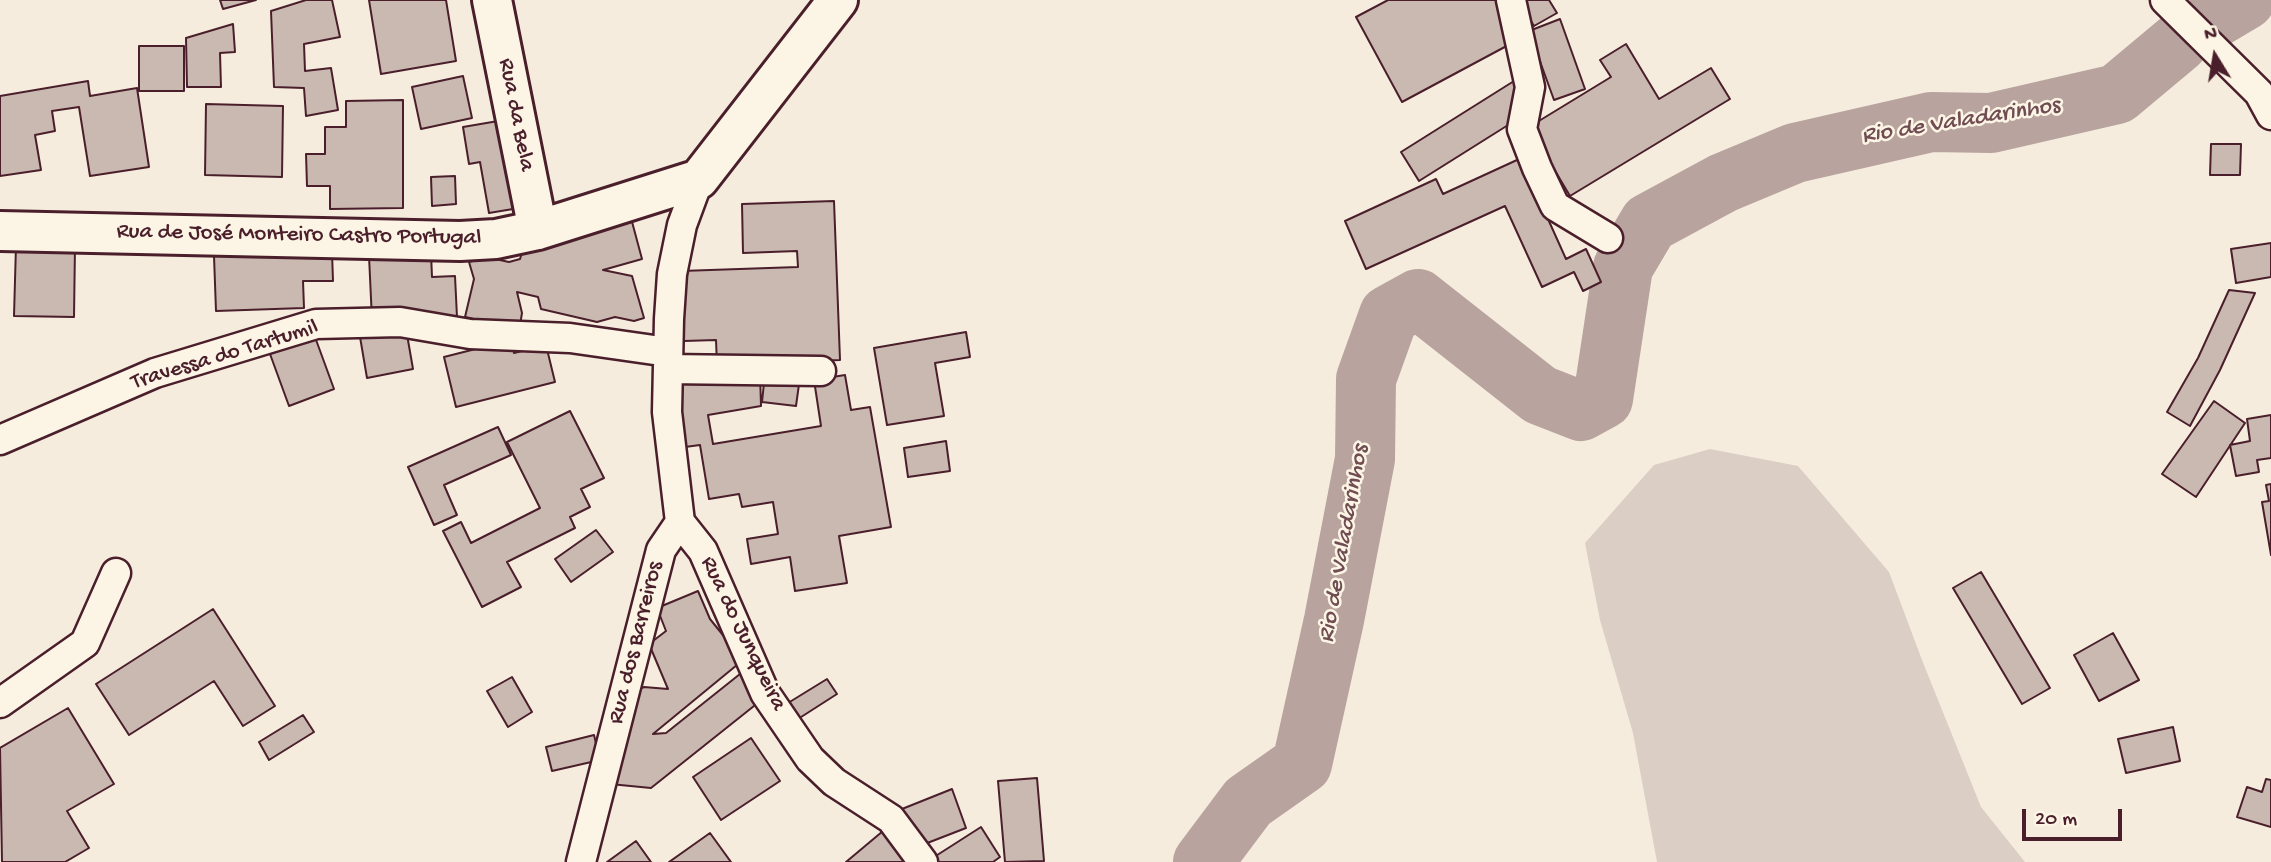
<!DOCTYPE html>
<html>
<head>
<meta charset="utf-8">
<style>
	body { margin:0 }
	#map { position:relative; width:2271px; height:862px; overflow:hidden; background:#f5ecde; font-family:"Gochi Hand",sans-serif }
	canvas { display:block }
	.north { position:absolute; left:2180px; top:21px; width:70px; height:70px; -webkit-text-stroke:5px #fcf5e5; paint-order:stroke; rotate:349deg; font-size:19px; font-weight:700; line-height:28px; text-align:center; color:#4a1f2b }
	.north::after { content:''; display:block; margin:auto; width:24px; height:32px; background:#4a1f2b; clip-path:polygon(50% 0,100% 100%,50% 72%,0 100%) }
	.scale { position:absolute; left:2022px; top:809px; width:100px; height:32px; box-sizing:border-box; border:4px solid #4a1f2b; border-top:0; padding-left:9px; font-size:21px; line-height:24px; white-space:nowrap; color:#4a1f2b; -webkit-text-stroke:5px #fcf5e5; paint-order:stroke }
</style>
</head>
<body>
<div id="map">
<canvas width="2271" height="862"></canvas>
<div class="north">N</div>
<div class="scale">20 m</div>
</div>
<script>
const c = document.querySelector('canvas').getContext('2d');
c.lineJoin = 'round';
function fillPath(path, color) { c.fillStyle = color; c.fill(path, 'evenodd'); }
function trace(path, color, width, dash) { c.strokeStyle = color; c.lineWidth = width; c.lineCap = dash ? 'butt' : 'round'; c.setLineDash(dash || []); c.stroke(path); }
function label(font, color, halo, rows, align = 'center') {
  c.font = font + ' "Gochi Hand",sans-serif'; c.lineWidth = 5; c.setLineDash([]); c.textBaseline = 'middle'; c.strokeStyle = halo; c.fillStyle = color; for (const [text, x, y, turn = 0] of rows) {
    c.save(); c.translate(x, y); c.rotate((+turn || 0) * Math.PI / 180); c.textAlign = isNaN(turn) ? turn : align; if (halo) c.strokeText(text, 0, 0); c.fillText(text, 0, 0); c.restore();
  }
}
const green = new Path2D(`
	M1710,449L1798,466L1889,572L1922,660L1981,807L2025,862H1657L1633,733L1600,620L1585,543L1654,465Z`);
const river = new Path2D(`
	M2213,19L2245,0
	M1203,862L1248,802L1302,764L1334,620L1365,459L1366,379L1389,315L1418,299L1540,395L1581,411L1603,399L1623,267L1649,223L1723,183L1795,153L1931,122L1991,123L2117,94L2178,43`);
const building = new Path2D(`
	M220,0H256L223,9Z
	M306,0H332L340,37L304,44L305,71L331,68L338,110L306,116L304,88L274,87L271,11Z
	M369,0H446L456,61L381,74Z
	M1388,0H1510L1529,34L1402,102L1356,17Z
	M1526,0H1549L1557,13L1534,26L1520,3Z
	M1560,19L1585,89L1554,100L1529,31Z
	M233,24L235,52L220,53L221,87H187L186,38Z
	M1626,44L1659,99L1711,68L1730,99L1570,196L1529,127L1611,77L1600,60Z
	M139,46H184V91H139Z
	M463,76L472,118L421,129L412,87Z
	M88,81L90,96L137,88L149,167L90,176L79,107L52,111L55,131L35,135L41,170L0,176V96Z
	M1514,81L1532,110L1419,181L1401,152Z
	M403,100V208L330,209V186H307L306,154H325V127H346V101Z
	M206,104L283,106L282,177L205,175Z
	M504,120L519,208L489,213L480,162L469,164L463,127Z
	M2211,144H2241L2240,175H2210Z
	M1530,154L1539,199L1566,259L1586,249L1601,282L1583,291L1574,272L1542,287L1505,206L1366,269L1345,221L1436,179L1443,194Z
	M455,176L456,204L432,206L431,177Z
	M834,201L840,360L717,365L716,340L684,341L681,271L798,267L797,251L743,253L742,204Z
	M631,218L642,259L603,270L632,276L644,318L634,321L615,317L597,322L541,309L538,297L517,292L522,313L520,325L512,327L465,317L474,279L469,262L486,257L509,262L520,259L524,246Z
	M2271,243V277L2236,283L2231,249Z
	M16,245L75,246L74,317L14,316Z
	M332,252L333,281H303L304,308L216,311L214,256Z
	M431,253L432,277L455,276L457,317L372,320L369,256Z
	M2229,290L2255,293L2220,370L2190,426L2167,412L2198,358Z
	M405,323L413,369L367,378L359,331Z
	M966,332L970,357L935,363L944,416L887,425L874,348Z
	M315,337L334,389L289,406L270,354Z
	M511,340L514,353L546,345L555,382L456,407L444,357Z
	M678,371L760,373L761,406L708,415L713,444L821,426L814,380L845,375L851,410L870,407L891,527L839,536L847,583L795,591L790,557L751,564L747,539L778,534L773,502L742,507L739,494L709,499L700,445L685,447Z
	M765,373L800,377L796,406L762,402Z
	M2214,401L2245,423L2196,497L2162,474Z
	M570,411L604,478L581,489L590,507L570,517L575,528L507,562L521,587L482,607L443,531L461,522L471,543L540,508L507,442Z
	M2271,415V458L2257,460L2259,472L2236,476L2230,445L2250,441L2247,419Z
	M498,427L511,455L444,485L457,515L434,525L408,467Z
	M946,441L950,471L908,477L904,448Z
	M2271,484V555L2262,502L2269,501L2266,485Z
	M596,530L613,552L571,582L555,559Z
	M1981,572L2050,688L2022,704L1953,588Z
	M698,591L710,619L743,660L653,734L666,733L750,666L764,698L651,788L610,784L635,691L644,687L668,689L649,644L666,631L657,608Z
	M213,609L275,706L243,726L214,681L129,735L96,684Z
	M2113,633L2139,680L2099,701L2074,655Z
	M512,677L532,712L508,727L487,691Z
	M827,679L837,694L798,719L788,703Z
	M68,708L114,784L67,811L89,848L65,862H2L0,748Z
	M303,715L314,732L269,760L259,742Z
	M2173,727L2180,761L2126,773L2118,739Z
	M594,735L600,760L552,771L546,747Z
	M751,738L780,781L721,820L693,777Z
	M1037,778L1044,861L1005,862L998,781Z
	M2266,779L2271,780V827L2237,817L2247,787L2262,792Z
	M952,789L966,828L917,847L902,809Z
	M981,827L1000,857L993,862H933L931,859Z
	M883,831L910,862H846Z
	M710,833L731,862H669Z
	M636,841L651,862H607Z`);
const street = new Path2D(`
	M1511,0L1530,87L1522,129L1537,168L1555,206L1608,238
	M2165,0L2259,93L2271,115
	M668,369L821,371
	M0,440L155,373L316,324L400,322L470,334L570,338L668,352
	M680,522L703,551L765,693L810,759L834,782L891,819L923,862
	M0,703L85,643L116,573
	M581,862L661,550L680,522L667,412L669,319L672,274L682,225L699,179`);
const secondary = new Path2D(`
	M492,0L538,230
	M0,231L460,241L496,239L538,230L699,179L838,0`);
const streetNames = [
	["Rua da Bela",515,115,79],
	["Rua de José Monteiro Castro Portugal",299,236,1],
	["Travessa do Tartumil",225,356,-17],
	["Rua do Junqueira",742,634,64],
	["Rua dos Barreiros",637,643,-76]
];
const waterNames = [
	["Rio de Valadarinhos",1961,122,-9],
	["Rio de Valadarinhos",1345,544,-80]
];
fillPath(green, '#dbcec4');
trace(river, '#b8a39e', 60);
fillPath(building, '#cab9b1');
trace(building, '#4a1f2b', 2);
trace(street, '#4a1f2b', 33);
trace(secondary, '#4a1f2b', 44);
trace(street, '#fcf5e5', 28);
trace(secondary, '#fcf5e5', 38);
label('23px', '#4a1f2b', '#fcf5e5', streetNames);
label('italic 24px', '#704d53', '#fcf5e5', waterNames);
</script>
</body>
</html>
